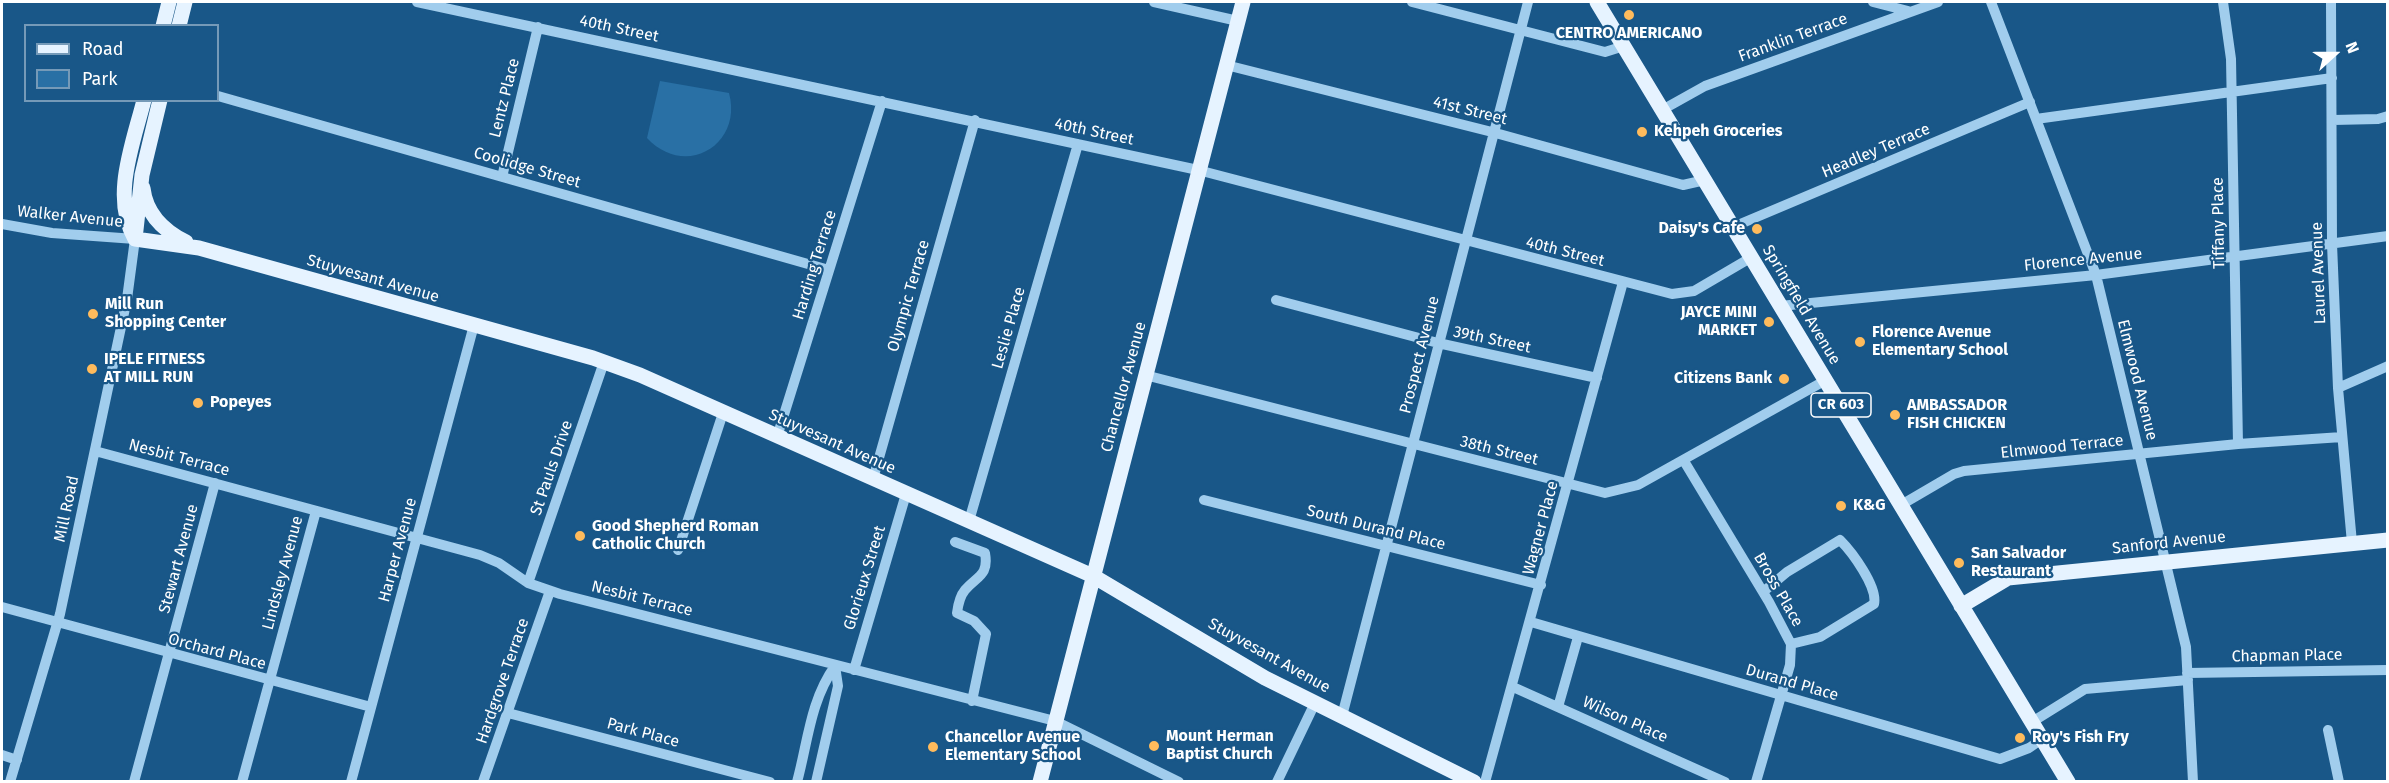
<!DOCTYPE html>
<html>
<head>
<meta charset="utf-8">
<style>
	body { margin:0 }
	#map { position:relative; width:2389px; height:783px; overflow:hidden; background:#195788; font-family:"Fira Sans",sans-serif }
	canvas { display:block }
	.frame { position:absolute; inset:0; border:3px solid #fff; pointer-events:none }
	.legend { position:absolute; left:24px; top:24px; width:195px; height:78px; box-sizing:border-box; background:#195788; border:2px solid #759ab8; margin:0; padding:8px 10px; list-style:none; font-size:18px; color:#fff }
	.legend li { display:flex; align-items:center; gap:12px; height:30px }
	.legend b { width:30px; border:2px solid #759ab8 }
	.north { position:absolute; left:2305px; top:24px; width:60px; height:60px; -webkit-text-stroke:4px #195788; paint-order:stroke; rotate:69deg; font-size:16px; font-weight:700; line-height:24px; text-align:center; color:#fff }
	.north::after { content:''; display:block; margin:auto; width:21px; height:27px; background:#fff; clip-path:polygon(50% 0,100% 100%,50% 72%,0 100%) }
</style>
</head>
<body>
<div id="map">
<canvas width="2389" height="783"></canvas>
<div class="frame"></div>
<ul class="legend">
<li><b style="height:8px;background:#e6f3ff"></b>Road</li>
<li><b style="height:16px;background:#2970a5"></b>Park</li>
</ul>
<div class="north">N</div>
</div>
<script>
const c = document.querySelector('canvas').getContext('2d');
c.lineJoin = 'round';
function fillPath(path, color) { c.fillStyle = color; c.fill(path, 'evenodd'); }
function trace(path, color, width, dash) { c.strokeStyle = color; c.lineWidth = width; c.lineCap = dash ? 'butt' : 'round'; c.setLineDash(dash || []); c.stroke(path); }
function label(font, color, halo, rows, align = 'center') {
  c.font = font + ' "Fira Sans",sans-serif'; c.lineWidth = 4.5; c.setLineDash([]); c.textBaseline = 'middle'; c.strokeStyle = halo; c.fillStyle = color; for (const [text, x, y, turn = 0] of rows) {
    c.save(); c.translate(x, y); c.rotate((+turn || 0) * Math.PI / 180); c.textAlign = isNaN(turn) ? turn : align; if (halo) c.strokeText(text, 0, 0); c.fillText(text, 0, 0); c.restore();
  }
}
const green = new Path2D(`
	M660,81L729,93C743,145 685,179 647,138Z`);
const minor = new Path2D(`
	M417,2L1198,170L1672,294L1694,291L1752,257
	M1154,2L1238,21
	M1412,2L1605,52L1624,46
	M1873,2L1908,11
	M1991,2L2096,275L2186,647L2193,782
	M2223,2L2231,59L2238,444
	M2331,2L2332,244L2338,388L2352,543
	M1226,65L1492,132L1683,185L1705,180
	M218,96L829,270
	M1662,110L1705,86L1938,2
	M2036,119L2332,78
	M2333,120L2378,119L2388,116
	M502,177L538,27
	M2,224L52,233L135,239L127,299L60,614L10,782
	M1733,227L2030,102
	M1276,300L1438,343L1597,378
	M1780,306L2096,275L2388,236
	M1145,375L1605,493L1638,485L1826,380
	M2338,388L2388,366
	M777,437L882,101
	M95,451L480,555L499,563L528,583L560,594L1055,721L1179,782
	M1684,461L1769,602L1791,644L1790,665L1756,782
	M873,479L975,120
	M1204,500L1541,585
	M1901,505L1954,474L1964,471L2238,444L2342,437
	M969,521L1078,144
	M955,542L985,553C989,576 977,576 965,590C960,596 958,605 957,613L974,621L986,634L972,701
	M678,550L723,413
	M528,583L604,362
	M1763,592L1787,572L1840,540C1852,552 1878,587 1874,604L1820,637L1791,644
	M2,607L371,707
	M1531,622L2000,759L2029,748L2042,739
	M854,670L906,494
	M2187,673L2388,670
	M1513,687L1725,782
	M1558,707L1578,637
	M508,713L770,782
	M1342,716L1528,2
	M2032,722L2085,689L2188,680
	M2328,730L2339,782
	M2,755L17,760
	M134,782L215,483
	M242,782L316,511
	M351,782L474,325
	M483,782L550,591
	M797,782C808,742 810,701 835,666
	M816,782L838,686L835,666
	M1277,782L1315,703
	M1485,782L1623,282`);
const major = new Path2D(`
	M1597,2L2068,782
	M163,26L169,2
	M179,26L185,2
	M143,188C146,214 164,231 186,242
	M135,239L199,248L593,358L640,375L1093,576L1265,678L1474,782
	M135,239C111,197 133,144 144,100
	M135,239L142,175L160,100
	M1961,606L2008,578L2388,540
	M1040,782L1243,2`);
const markers = [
	[1629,15,6,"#ffbb5c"],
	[1642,132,6,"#ffbb5c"],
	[1757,229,6,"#ffbb5c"],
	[93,314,6,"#ffbb5c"],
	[1769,322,6,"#ffbb5c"],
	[1860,342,6,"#ffbb5c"],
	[92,369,6,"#ffbb5c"],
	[1784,379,6,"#ffbb5c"],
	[198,403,6,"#ffbb5c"],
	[1895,415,6,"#ffbb5c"],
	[1841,506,6,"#ffbb5c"],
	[580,536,6,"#ffbb5c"],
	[1959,563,6,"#ffbb5c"],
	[2020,738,6,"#ffbb5c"],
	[1154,746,6,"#ffbb5c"],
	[933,747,6,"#ffbb5c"]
];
const shields = [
	[1841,405,60]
];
const shieldNames = [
	["CR 603",1841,405]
];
const streetNames = [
	["40th Street",619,29,12],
	["Franklin Terrace",1793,38,-20],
	["Lentz Place",505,98,-76],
	["41st Street",1470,111,14],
	["40th Street",1094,132,12],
	["Headley Terrace",1876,151,-23],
	["Coolidge Street",527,168,16],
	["Walker Avenue",70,217,6],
	["Tiffany Place",2219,223,-91],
	["40th Street",1565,252,14],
	["Florence Avenue",2083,260,-6],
	["Harding Terrace",815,265,-73],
	["Laurel Avenue",2319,273,-92],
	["Stuyvesant Avenue",373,279,16],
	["Olympic Terrace",909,296,-74],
	["Springfield Avenue",1801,305,59],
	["Leslie Place",1009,328,-74],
	["39th Street",1492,340,12],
	["Prospect Avenue",1420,355,-76],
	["Elmwood Avenue",2137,380,76],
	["Chancellor Avenue",1124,387,-75],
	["Stuyvesant Avenue",832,442,24],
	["Elmwood Terrace",2062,447,-6],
	["38th Street",1499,451,14],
	["Nesbit Terrace",179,458,15],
	["St Pauls Drive",552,468,-71],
	["Mill Road",67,509,-78],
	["South Durand Place",1376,528,14],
	["Wagner Place",1541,528,-75],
	["Sanford Avenue",2169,543,-6],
	["Harper Avenue",398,550,-75],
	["Stewart Avenue",179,559,-75],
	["Lindsley Avenue",283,573,-75],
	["Glorieux Street",865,578,-73],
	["Bross Place",1778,590,60],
	["Nesbit Terrace",642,599,14],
	["Orchard Place",217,652,15],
	["Stuyvesant Avenue",1269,656,29],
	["Chapman Place",2287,656,-1],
	["Hardgrove Terrace",503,681,-71],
	["Durand Place",1792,683,16],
	["Wilson Place",1625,720,24],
	["Park Place",643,733,15]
];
const poiNames = [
	["CENTRO AMERICANO",1629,34,"center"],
	["Kehpeh Groceries",1654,132],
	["Daisy's Cafe",1745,229,"right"],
	["Mill Run",105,305],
	["Shopping Center",105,323],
	["JAYCE MINI",1757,313,"right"],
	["MARKET",1757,331,"right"],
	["Florence Avenue",1872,333],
	["Elementary School",1872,351],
	["IPELE FITNESS",104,360],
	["AT MILL RUN",104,378],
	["Citizens Bank",1772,379,"right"],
	["Popeyes",210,403],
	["AMBASSADOR",1907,406],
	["FISH CHICKEN",1907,424],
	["K&G",1853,506],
	["Good Shepherd Roman",592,527],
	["Catholic Church",592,545],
	["San Salvador",1971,554],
	["Restaurant",1971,572],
	["Mount Herman",1166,737],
	["Baptist Church",1166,755],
	["Chancellor Avenue",945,738],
	["Elementary School",945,756],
	["Roy's Fish Fry",2032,738]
];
fillPath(green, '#2970a5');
trace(minor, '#a1cded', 10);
trace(major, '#e6f3ff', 15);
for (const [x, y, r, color] of markers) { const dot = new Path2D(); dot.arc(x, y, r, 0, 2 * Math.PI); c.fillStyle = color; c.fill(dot); trace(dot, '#195788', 2); }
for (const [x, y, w] of shields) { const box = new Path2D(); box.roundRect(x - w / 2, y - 12, w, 24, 4.5); c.fillStyle = '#195788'; c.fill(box); trace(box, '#fff', 1.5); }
label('bold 15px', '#fff', null, shieldNames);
label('16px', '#fff', '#195788', streetNames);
label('bold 16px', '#fff', '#195788', poiNames, 'left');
</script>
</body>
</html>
